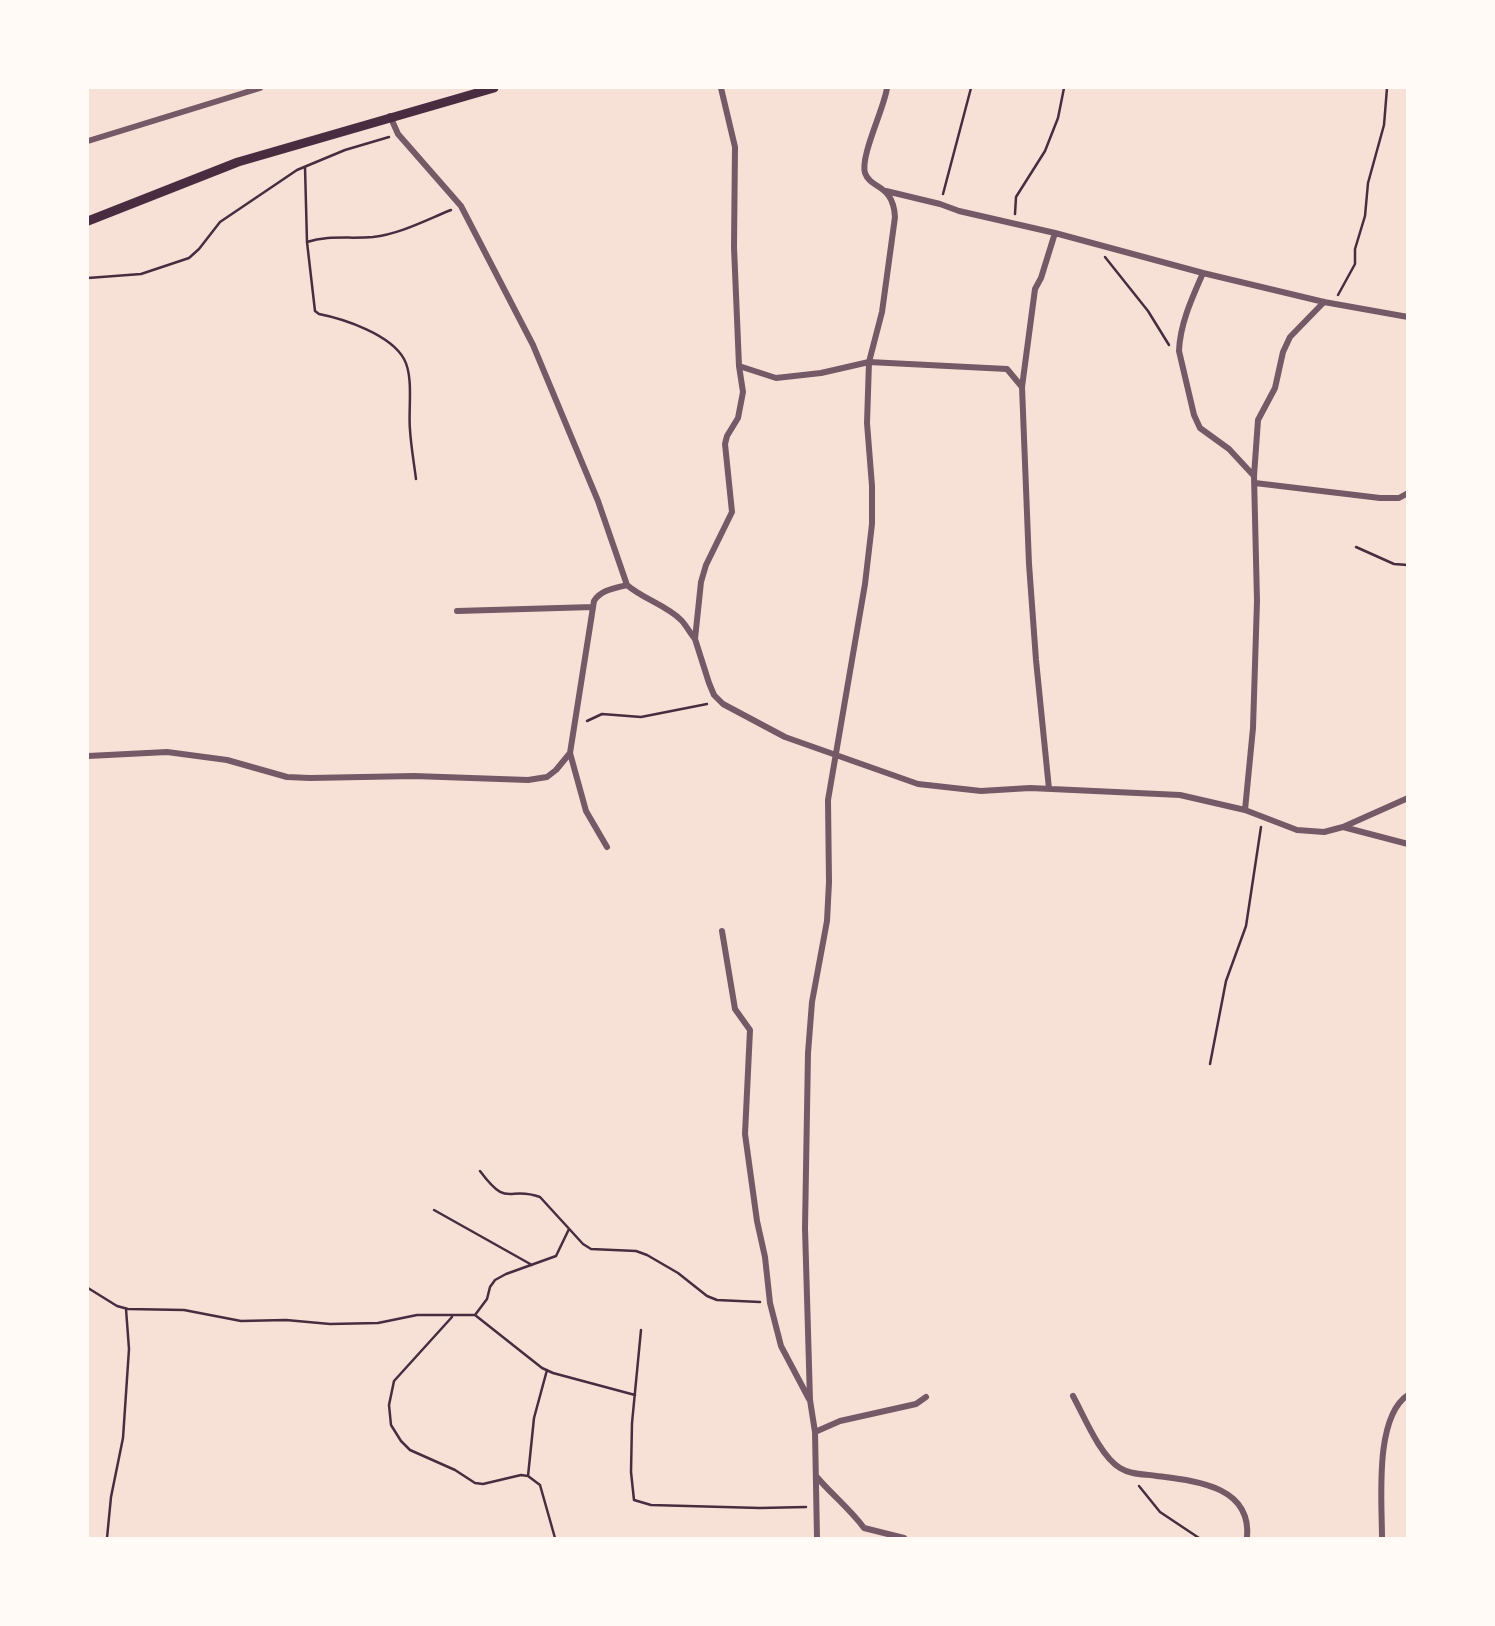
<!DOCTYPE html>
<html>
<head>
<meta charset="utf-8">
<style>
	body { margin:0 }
	#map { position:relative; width:1495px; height:1626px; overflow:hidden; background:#f7e1d7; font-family:Ubuntu,sans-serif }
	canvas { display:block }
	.frame { position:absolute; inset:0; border:89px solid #fffaf5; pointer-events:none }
</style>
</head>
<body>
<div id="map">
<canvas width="1495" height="1626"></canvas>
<div class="frame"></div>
</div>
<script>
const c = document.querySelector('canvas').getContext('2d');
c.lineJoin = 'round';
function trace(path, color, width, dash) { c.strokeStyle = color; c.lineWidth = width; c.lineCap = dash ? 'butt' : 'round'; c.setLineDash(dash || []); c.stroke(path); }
const path = new Path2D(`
	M305,167L307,242L315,311L319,314C345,319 391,335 404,359C414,377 408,410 410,430C411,446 414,463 416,479
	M943,194L971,88
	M1015,214L1016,197L1045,151L1058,118L1064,88
	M307,242C328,235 350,239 373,237C400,234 426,220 451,210
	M1105,257L1148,311L1169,345
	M88,278L141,274L189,258L199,249L220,222L297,170L345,150L389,137
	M1338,295L1355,264V249L1365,216L1368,183L1384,125L1387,88
	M1356,547L1394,564L1408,565
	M587,721L602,714L641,717L707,704
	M1210,1064L1226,981L1246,926L1261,827
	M480,1171C509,1210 507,1185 540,1197L583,1244L591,1249L636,1251L647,1255L678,1273L707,1296L717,1300L760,1302
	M434,1210L532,1265
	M88,1288L117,1306L128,1309L184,1310L241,1321L286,1320L330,1324L378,1323L417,1315H475L542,1368L553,1373L635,1395
	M475,1315L487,1299L490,1287L495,1280L506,1274L556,1256L569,1229
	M452,1317L394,1381L389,1405L391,1425L401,1441L410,1450L455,1470L475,1483L483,1484L521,1475L528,1476L540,1485L555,1538
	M641,1330L632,1423L631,1472L634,1500L651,1505L760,1508L806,1507
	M528,1476L534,1418L547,1370
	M1139,1486L1160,1512L1199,1538
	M107,1538L111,1497L123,1438L129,1349L126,1309`);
const minor = new Path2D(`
	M721,88L735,147L734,247L739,366L743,392L738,418L727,436L725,444L732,512L706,565L701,582L695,639L709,683L714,695L723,704L785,737L918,784L981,791L1030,788L1180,795L1245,810L1297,830L1324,832L1343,827L1408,798
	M390,116L398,134L461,206L533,345L598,501L627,585C643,599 666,605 681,620C686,625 690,633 695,639
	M88,141L260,88
	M886,191L940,204L959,211L1055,233L1203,273L1324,302L1408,317
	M1203,273C1192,298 1180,324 1179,351L1194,415L1200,428L1229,449L1254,476
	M739,366L776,378L821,373L869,362L1007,369L1022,387
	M1255,483L1380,498H1399L1408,493
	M457,611L593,607
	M88,756L167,752L227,760L287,777L310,778L414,776L528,780L547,777L556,770L570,753
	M1049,789L1036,660L1029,564L1022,387L1035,289L1041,278L1055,233
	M1245,810L1253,728L1257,601L1254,476L1258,420L1275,388L1283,352L1290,337L1324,302
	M1343,827L1408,844
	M607,847L586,811L570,753L594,601C601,590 615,588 627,585
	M722,931L735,1009L750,1030L745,1134L757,1221L765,1257L770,1303L781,1346L809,1399
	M1073,1396C1084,1416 1100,1456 1120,1468C1131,1475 1145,1474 1157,1476C1196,1481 1252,1486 1247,1538
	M815,1432L840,1421L916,1404L926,1397
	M816,1476C831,1494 850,1509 864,1528L904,1538
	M817,1538L815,1432L810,1400L805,1228L808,1053L812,1002L827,921L829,882L828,800L865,584L872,524V486L867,423L869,362L882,312L895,217C893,183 871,190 865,173C860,156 884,109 887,88
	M1382,1538C1382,1502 1374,1417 1408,1395`);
const secondary = new Path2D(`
	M88,221L238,162L494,88`);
trace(path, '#4a2c40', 2.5);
trace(minor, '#755966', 6);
trace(secondary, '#4a2c40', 9);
</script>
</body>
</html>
